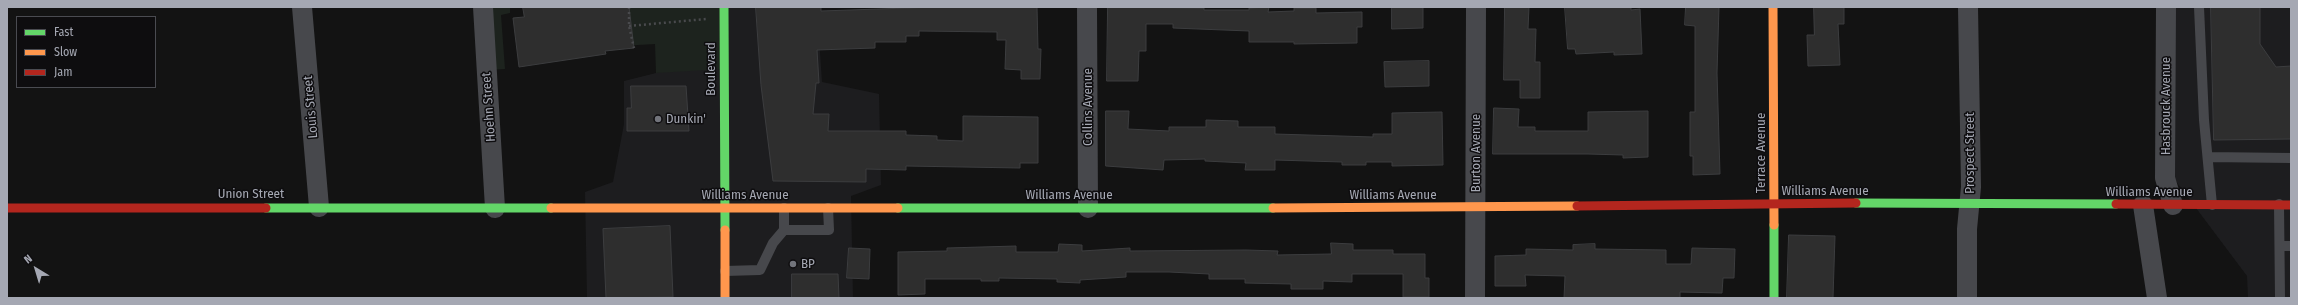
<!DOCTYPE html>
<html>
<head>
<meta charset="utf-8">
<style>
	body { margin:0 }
	#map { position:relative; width:2298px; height:305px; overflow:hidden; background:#131313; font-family:"Fira Sans Condensed",sans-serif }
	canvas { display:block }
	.frame { position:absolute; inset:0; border:8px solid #a5a8b3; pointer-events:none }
	.legend { position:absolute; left:16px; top:16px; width:140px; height:72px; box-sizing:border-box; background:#0e0d0f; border:1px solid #4a4b51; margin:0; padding:5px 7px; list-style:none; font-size:12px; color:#a5a8b3 }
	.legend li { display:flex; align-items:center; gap:8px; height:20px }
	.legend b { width:20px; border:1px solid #4a4b51 }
	.north { position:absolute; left:16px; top:249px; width:40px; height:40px; -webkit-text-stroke:3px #0e0d0f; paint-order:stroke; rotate:322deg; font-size:11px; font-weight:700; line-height:16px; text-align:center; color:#a5a8b3 }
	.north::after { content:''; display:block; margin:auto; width:14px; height:18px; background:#a5a8b3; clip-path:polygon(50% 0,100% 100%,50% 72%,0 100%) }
</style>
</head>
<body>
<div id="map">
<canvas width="2298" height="305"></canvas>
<div class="frame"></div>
<ul class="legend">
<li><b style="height:5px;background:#63d668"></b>Fast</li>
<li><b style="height:5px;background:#ff974d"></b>Slow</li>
<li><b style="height:5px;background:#b3261e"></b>Jam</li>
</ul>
<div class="north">N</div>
</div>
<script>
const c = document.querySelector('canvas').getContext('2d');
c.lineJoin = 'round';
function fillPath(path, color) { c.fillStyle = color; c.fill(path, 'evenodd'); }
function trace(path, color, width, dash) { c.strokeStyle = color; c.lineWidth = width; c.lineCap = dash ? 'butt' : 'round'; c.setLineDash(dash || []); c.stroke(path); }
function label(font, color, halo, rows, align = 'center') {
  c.font = font + ' "Fira Sans Condensed",sans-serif'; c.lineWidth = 3; c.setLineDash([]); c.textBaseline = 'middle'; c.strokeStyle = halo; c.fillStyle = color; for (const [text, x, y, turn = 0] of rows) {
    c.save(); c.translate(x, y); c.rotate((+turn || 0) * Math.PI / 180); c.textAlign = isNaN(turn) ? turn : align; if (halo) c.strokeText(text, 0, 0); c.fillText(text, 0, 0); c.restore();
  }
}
const built = new Path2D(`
	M695,7H817L822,82L879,94L881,185L851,196L853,298H587L585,192L613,182L624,124V81L688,65Z
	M2163,7H2291V298H2248L2247,276L2172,176Z`);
const green = new Path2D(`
	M483,7H510V13L501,15L505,69L487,70Z
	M619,7H723L724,69L656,73L655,44L621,46Z`);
const building = new Path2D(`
	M523,7H629L634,48L605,51L606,54L519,67L513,18L524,17Z
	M756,7H821V11L936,7H1037L1038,49H1041L1040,79H1021V70L1005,69L1006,40H997V32L919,31V36H906V42H875V48L817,50L819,83H816L813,114H829L828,131H906V135L937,136V140L963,141V116L1038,117V163H1020V168L906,166V170L866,169V182L773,181L761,85Z
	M1108,7L1204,8V10H1249V8L1269,7L1268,12L1294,11V8H1316V13L1362,12V27H1357V43L1294,44V42H1249V31L1173,28V24H1146V51H1139L1138,81H1107Z
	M1392,7H1423V28L1392,29Z
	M1505,7H1529L1528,29H1536L1535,62H1540V98H1520V80H1504Z
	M1565,7H1631V10L1640,9L1642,54L1614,55V52L1576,54L1575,49H1568Z
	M1686,7H1719L1717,73L1720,174L1693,175V156H1690V112H1695V26L1685,25Z
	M1814,7H1844V24H1838L1840,65L1808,66L1807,35H1814Z
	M2211,7H2260V44L2276,67L2291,66V139L2214,140Z
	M1429,61V86L1385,87L1384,62Z
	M631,86H686L689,131H627V108H631Z
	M1494,108L1519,109L1518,127H1535V131H1588V112L1648,111V157L1623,158V155L1588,154H1493Z
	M1106,111H1129L1128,129L1169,131V127H1206V120L1238,121V127H1275V134L1373,137V134H1392V113L1442,112L1443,165L1392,166V162H1366V165H1342V162L1275,160V170H1245L1246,163L1205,161V159L1164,160L1163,170L1106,166Z
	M670,226L673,297L606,298L603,229Z
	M1789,235L1835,236L1833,298H1787Z
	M1331,243L1353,244V250H1393V254H1425V278H1429V297H1403V274H1352V282L1323,281V289H1291V284L1245,283V279H1209V274L1169,272H1126V277L1080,280V283L1057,282V279L999,278V281H981V279H925V294L898,295V252L947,251V248L1016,246V252H1058L1059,244L1082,245V251L1130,248V251L1246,250L1278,251L1277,255L1331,254Z
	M1595,244V249L1666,250V264H1691L1692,248L1735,249L1734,278H1723L1722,293L1680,292V298H1564L1565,276L1525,275L1526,286H1495V256L1526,255V249L1573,250V245Z
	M849,248L870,249L869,279L847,278Z
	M792,274H838L839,298H792Z`);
const path = new Path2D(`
	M629,7V26L634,48
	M629,26L706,19`);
const lane = new Path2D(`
	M2199,7L2204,120L2212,205
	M2208,157L2291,158
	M2279,204L2280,298
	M784,230H829L828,208
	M2280,246H2291
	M725,271L760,270L773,243L784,230V208`);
const street = new Path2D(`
	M302,7L319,207
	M483,7L495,208
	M1087,7L1088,208
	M2166,7L2165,178L2173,205
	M2143,205L2157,298
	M1475,298L1476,7
	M1967,298V229L1971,187L1968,7`);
const fast = new Path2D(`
	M724,7L725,230
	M1856,203L2116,204
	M266,208H551
	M898,208H1273
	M1774,225V298`);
const slow = new Path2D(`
	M1773,7L1774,225
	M551,208H898
	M1273,208L1577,206
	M725,230V298`);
const jam = new Path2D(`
	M2116,204L2291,205
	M1577,206L1856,203
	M7,208H266`);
const markers = [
	[658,119,4,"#72747b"],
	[793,264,4,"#72747b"]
];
const streetNames = [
	["Boulevard",711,69,-90],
	["Hasbrouck Avenue",2166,106,-90],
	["Louis Street",311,107,-95],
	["Hoehn Street",489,107,-94],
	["Collins Avenue",1088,107,-90],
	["Burton Avenue",1476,153,-90],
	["Terrace Avenue",1761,153,-90],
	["Prospect Street",1970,153,-90],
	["Williams Avenue",1825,191],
	["Williams Avenue",2149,192],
	["Union Street",251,194],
	["Williams Avenue",745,195],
	["Williams Avenue",1069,195],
	["Williams Avenue",1393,195]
];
const poiNames = [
	["Dunkin'",666,119],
	["BP",801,264]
];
fillPath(built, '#1d1d1f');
fillPath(green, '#1d231e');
fillPath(building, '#2e2e2e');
trace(building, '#3c3d3f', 1);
trace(path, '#494a4d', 2.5, [2, 3]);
trace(lane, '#47484c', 10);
trace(street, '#47484c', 20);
trace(fast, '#63d668', 9);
trace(slow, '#ff974d', 9);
trace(jam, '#b3261e', 9);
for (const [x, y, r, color] of markers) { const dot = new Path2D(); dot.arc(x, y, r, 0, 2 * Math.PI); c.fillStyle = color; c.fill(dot); trace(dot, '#0e0d0f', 1.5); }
label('13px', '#a5a8b3', '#0e0d0f', streetNames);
label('13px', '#a5a8b3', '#0e0d0f', poiNames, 'left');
</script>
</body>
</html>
